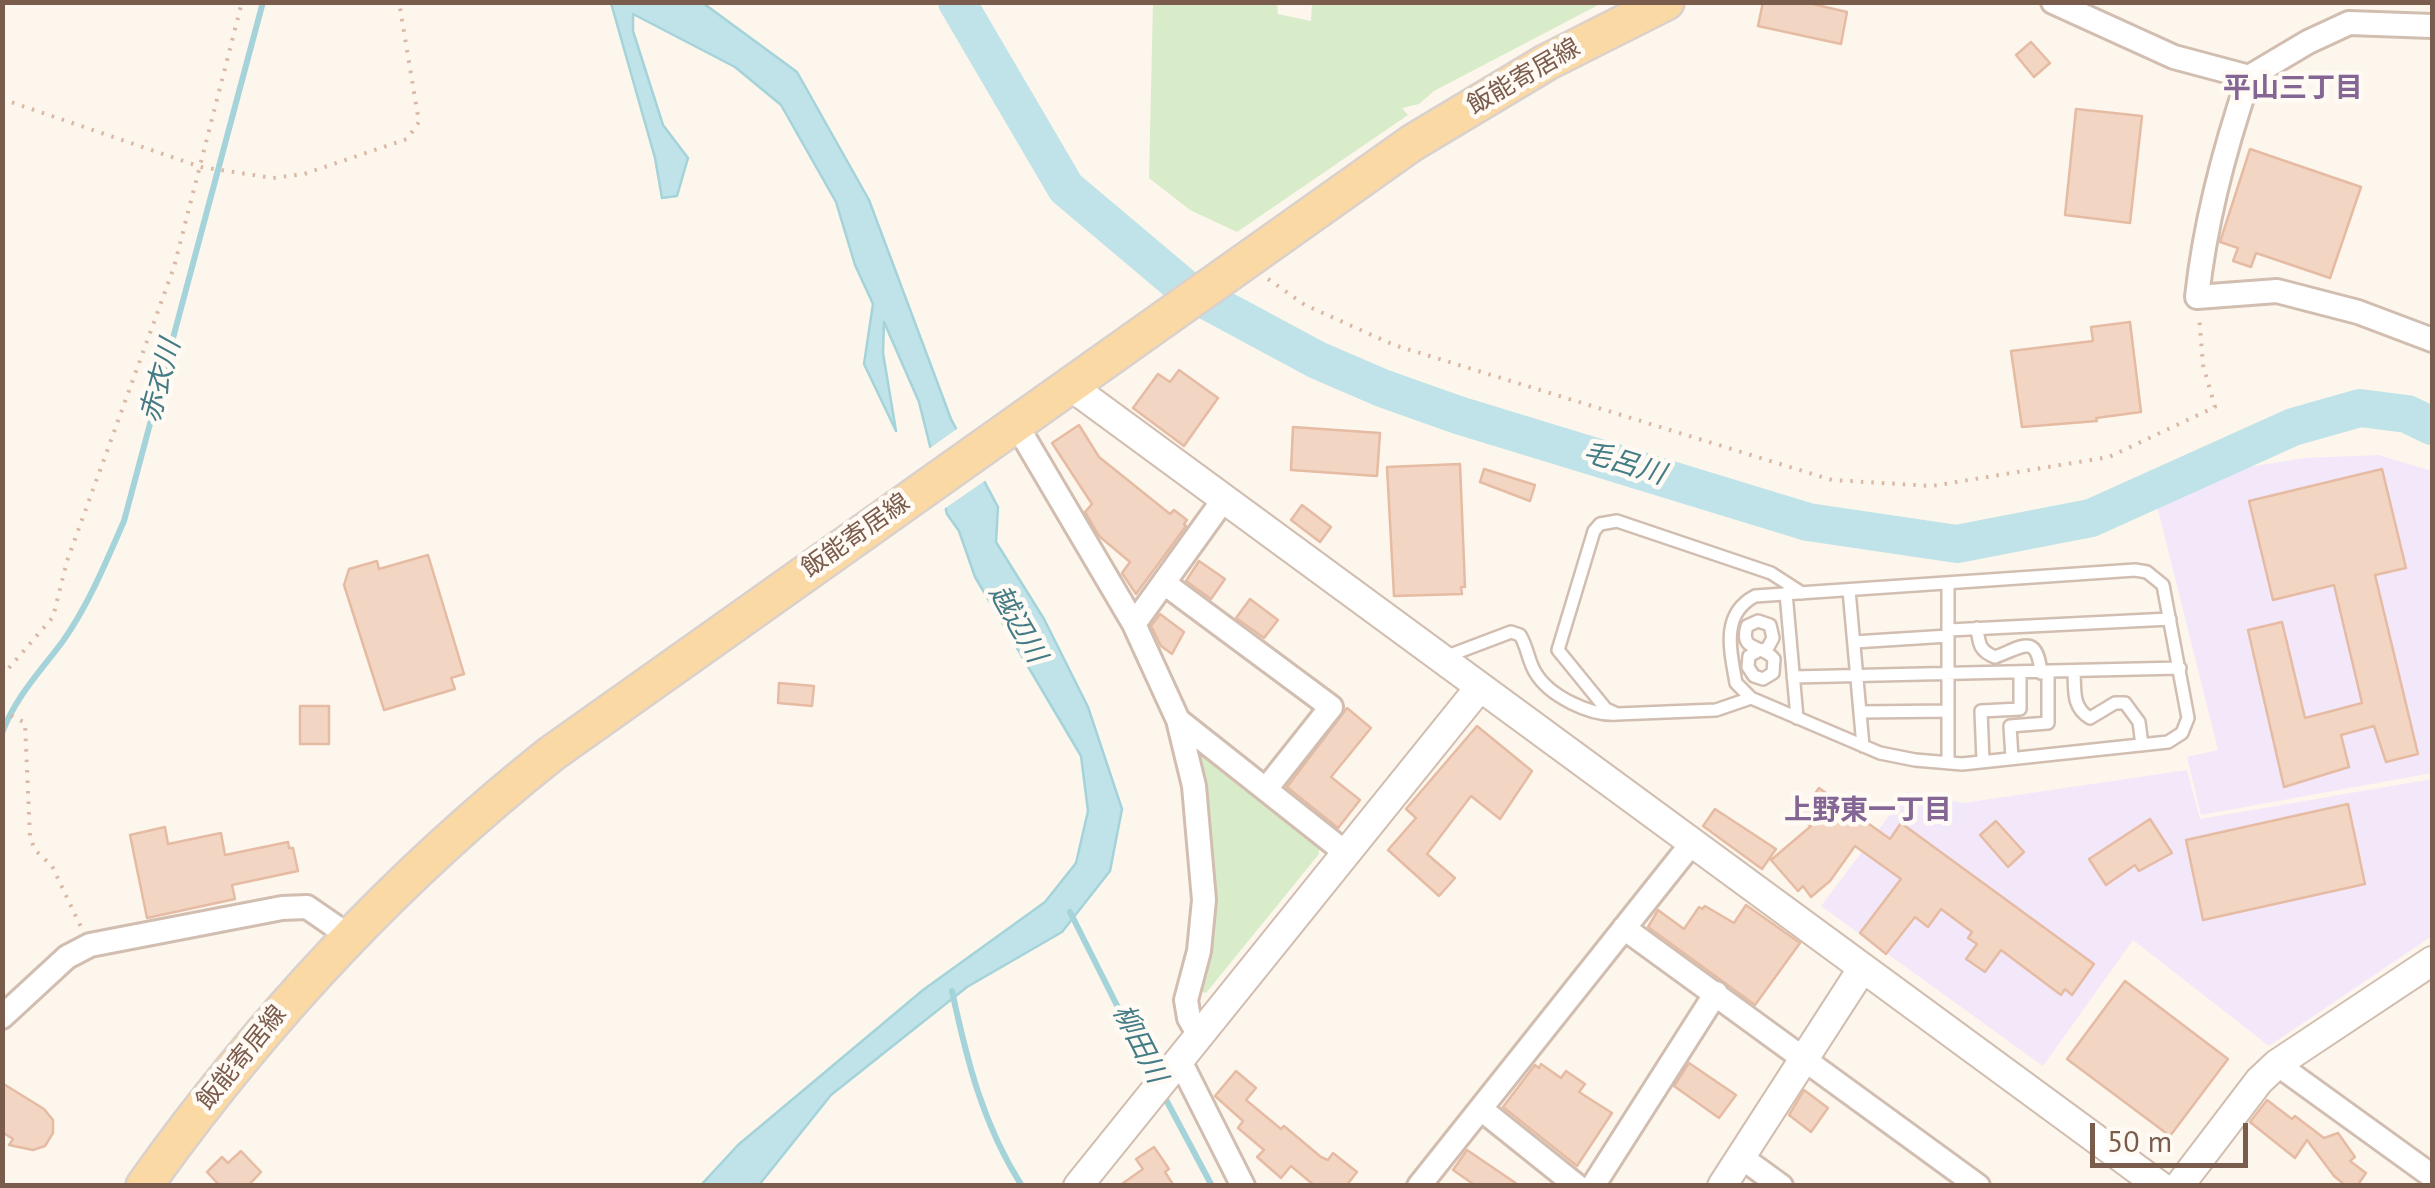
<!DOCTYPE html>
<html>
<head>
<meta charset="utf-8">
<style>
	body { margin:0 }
	#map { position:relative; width:2435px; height:1188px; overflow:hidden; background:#fdf6ec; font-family:"PT Sans",sans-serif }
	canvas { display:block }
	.frame { position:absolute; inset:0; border:5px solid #7a5c4d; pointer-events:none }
	.scale { position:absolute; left:2090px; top:1123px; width:158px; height:45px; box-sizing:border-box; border:5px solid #7a5c4d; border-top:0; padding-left:12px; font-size:30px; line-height:35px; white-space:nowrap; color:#7a5c4d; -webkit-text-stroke:8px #fffaf3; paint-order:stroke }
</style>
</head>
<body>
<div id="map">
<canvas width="2435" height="1188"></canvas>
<div class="frame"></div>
<div class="scale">50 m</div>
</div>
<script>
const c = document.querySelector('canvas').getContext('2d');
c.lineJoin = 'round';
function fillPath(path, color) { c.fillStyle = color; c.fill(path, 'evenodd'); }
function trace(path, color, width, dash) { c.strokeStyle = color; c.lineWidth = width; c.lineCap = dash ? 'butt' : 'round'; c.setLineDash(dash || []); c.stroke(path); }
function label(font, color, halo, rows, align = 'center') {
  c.font = font + ' "PT Sans","Noto Sans JP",sans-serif'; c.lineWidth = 9; c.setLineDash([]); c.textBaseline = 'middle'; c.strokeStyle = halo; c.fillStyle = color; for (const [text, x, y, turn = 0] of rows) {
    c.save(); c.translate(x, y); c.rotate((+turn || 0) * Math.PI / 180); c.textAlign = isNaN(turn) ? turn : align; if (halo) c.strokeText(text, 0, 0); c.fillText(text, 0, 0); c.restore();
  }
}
const education = new Path2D(`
	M2378,455L2432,471V773L2201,815L2187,757L2218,750L2157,506L2249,467L2305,458Z
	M2187,770L2200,819L2432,779V936L2269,1046L2133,940L2043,1066L1821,906L1907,792L1963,803Z`);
const green = new Path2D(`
	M1153,3H1277L1278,14L1311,21L1312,3H1602L1434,91L1419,104L1402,108L1408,115L1237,232L1190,210L1149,178Z
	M1201,751L1319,845V854L1206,993L1199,991C1221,912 1217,837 1195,758Z`);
const water = new Path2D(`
	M611,3H703L797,72L869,200L951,419L998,507L996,542L1044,619L1088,707L1122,809L1110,871L1062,932L967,987L831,1095L759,1185H701L738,1145L923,990L1045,902L1076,863L1088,811L1081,756L975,577L959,531L947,514L919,402L884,322L883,353L896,431L864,364L873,304L855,265L836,202L781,105L735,67L633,14V31L663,125L688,158L677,196L662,198L655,158Z`);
const pier = new Path2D(`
	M961,426L989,478L941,511L926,451Z`);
const stream = new Path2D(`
	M2,733C16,696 40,672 63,641C89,604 106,562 124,521L263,2
	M1070,912L1154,1079
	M952,991C967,1061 983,1125 1022,1186
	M1163,1094L1212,1186`);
const river = new Path2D(`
	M957,2L1066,188L1187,290L1317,360L1382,388L1458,415L1808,522L1957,544L2091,518L2293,427L2360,408L2407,414L2432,426`);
const building = new Path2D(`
	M1763,2H1804L1847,12L1841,44L1758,26Z
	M2031,42L2050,63L2034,77L2016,55Z
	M2076,109L2142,116L2130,223L2065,215Z
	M2250,149L2361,187L2330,278L2256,253L2251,267L2233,261L2238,248L2220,242Z
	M2130,322L2141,412L2096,418L2097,421L2022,427L2011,351L2093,341L2091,327Z
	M1179,370L1218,398L1184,446L1133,408L1158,374L1170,382Z
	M1079,425L1099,457L1170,514L1174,510L1187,520L1184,524L1186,526L1136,594L1122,573L1130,562L1099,536L1085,512L1092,504L1052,443Z
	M1293,427L1380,433L1377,476L1291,470Z
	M1460,464L1465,587H1461L1462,594L1394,596L1387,467Z
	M1484,469L1535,485L1530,501L1480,482Z
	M2382,469L2406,568L2375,575L2418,754L2386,762L2374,726L2341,735L2349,767L2284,787L2248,630L2282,622L2305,718L2362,703L2334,585L2273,600L2249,501Z
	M1302,505L1331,527L1320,542L1291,520Z
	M428,555L464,674L451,678L455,689L384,710L344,585L349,569L377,561L379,569Z
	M1199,561L1225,579L1211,599L1186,581Z
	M1250,599L1278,620L1264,638L1236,618Z
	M1160,614L1184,632L1172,654L1161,646L1151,626Z
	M779,683L814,686L812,706L778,703Z
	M300,706H329V744H300Z
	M1347,708L1371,728L1331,777L1360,800L1338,828L1287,787Z
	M1477,726L1532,771L1500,819L1471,796L1427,854L1455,878L1439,896L1388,850L1416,818L1406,809Z
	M1819,788L1890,839L1901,823L2094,964L2072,995L2065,989L2061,995L2001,950L1985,972L1966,959L1977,944L1968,938L1972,932L1941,909L1928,927L1915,917L1886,954L1860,933L1901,879L1855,846L1830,881L1811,897L1803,886L1798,891L1771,860L1811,826L1798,817Z
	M2348,804L2365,884L2203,920L2186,840Z
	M1715,809L1776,849L1762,869L1703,826Z
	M2150,819L2172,853L2139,871L2135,865L2106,885L2089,859Z
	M1996,821L2024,852L2008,867L1980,835Z
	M165,827L168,844L221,833L225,855L288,842L289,848H293L298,871L232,885L235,899L147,918L130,835Z
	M1746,905L1800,943L1755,1005L1648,927L1658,910L1684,929L1699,907L1702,909L1705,906L1734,923Z
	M2125,981L2228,1059L2170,1136L2067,1059Z
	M1689,1063L1736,1095L1719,1118L1674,1086Z
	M1541,1064L1561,1078L1566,1071L1585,1084L1579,1092L1612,1113L1577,1166L1503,1107L1535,1065L1539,1068Z
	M1236,1071L1256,1088L1246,1100L1281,1129L1284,1126L1321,1157L1328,1160L1333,1153L1357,1172L1346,1186H1315L1291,1166L1281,1178L1257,1157L1264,1150L1238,1128L1243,1121L1215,1096Z
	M2,1083L44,1109L53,1120V1133L45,1146L33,1150L9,1145L13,1139L2,1132Z
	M1804,1090L1828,1108L1811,1132L1789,1115Z
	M2267,1100L2292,1119L2295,1116L2324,1138L2338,1133L2355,1157L2350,1161L2366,1173L2357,1186H2346L2334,1176L2307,1140L2295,1158L2250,1122Z
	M1154,1147L1169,1169L1165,1172L1174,1186H1119L1143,1169L1136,1159Z
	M1467,1150L1520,1186H1476L1453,1170Z
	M241,1151L261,1172L248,1186H220L207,1172L222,1157L228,1163Z`);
const path = new Path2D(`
	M2,99L201,167L273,178L304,174L407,139L419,122L399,2
	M1268,279L1305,305L1394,345L1832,480L1932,486L2109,457L2215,407L2203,365L2199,316
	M2,676L53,617L67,561L174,267L242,2
	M2,710L25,723L30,837L35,850L52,866L81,927`);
const service = new Path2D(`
	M1849,590L1863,746
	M1786,593L1797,718
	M1977,628C1979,643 1979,651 1995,657C2021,648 2037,631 2041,673
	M1949,630L2170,619
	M1854,642L1948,636
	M1760,650L1767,649L1773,638L1770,625L1758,621L1747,626C1739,653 1763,644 1774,659L1773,673L1763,679L1754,676L1748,667L1749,656L1760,650
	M1445,657L1511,632L1520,635C1527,646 1528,660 1535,672C1549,696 1590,716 1617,714L1606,709L1558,650L1594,531L1600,524L1617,521L1771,573L1802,593
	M2074,672C2075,690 2072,708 2090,718L2115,703H2125L2139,722L2142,745
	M1793,677L2180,668
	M1861,712L1948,711
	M1617,714L1716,710L1751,698L1880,753L1915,760L1962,764L2168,742L2182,733L2188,718L2163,585L2147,572L2135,570L1755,596C1721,614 1730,649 1736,683L1751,698
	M2012,758L2010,726L2048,723V673
	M1983,761L1981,711L2020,709V674
	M1948,763V583`);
const minor = new Path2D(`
	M2053,2L2174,57L2249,77L2308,42L2349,23L2432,26
	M2249,77C2225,147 2205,223 2197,297L2277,291L2358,312L2432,340
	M1016,424L1134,624L1178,720L1194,786L1204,900L1199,951L1186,1000L1189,1018L1200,1037
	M1164,583L1331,707L1266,789
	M1134,624L1224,499
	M1178,720L1346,853
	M1624,928L1978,1186
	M2,1017L67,957L90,945L282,908L307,907L349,936
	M1180,1061L1243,1186
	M2277,1064L2432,1176
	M1481,1109L1577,1186
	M1741,1157L1781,1186
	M1419,1186L1692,843
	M1593,1186L1716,993`);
const tertiary = new Path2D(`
	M1069,385L2160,1186
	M1078,1186L1480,687
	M1722,1186L1862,969
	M2179,1186L2259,1081L2277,1064L2432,961`);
const primary = new Path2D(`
	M144,1186C260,1023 395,878 551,754L1412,143L1547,62L1666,2`);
const streetNames = [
	["飯能寄居線",1524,77,-30],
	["飯能寄居線",856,536,-35],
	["飯能寄居線",242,1058,-51]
];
const neighbourhoodNames = [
	["平山三丁目",2293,89],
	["上野東一丁目",1868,811]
];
const waterNames = [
	["赤衣川",161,381,-75],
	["毛呂川",1624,464,17],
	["越辺川",1017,624,60],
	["柳田川",1139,1044,63]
];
fillPath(education, '#f3e8fa');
fillPath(green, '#d8ecc9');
fillPath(water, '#bfe3e8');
trace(water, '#a5d3da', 2.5);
fillPath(pier, '#fdf6ec');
trace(stream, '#a5d3da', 6);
trace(river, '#bfe3e8', 38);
fillPath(building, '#f3d5c3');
trace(building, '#e6bba3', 2.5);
trace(service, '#d1beb0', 16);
trace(minor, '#d1beb0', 28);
trace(tertiary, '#d1beb0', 32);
trace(primary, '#dad1cd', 40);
trace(path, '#d9b8a5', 4, [2.5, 8]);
trace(service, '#fff', 11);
trace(minor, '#fff', 22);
trace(tertiary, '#fff', 28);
trace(primary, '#fbd9a5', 35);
label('25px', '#7a5c4d', '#fffaf3', streetNames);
label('bold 28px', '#846695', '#fffaf3', neighbourhoodNames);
label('italic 28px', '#437c86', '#fffaf3', waterNames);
</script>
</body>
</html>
